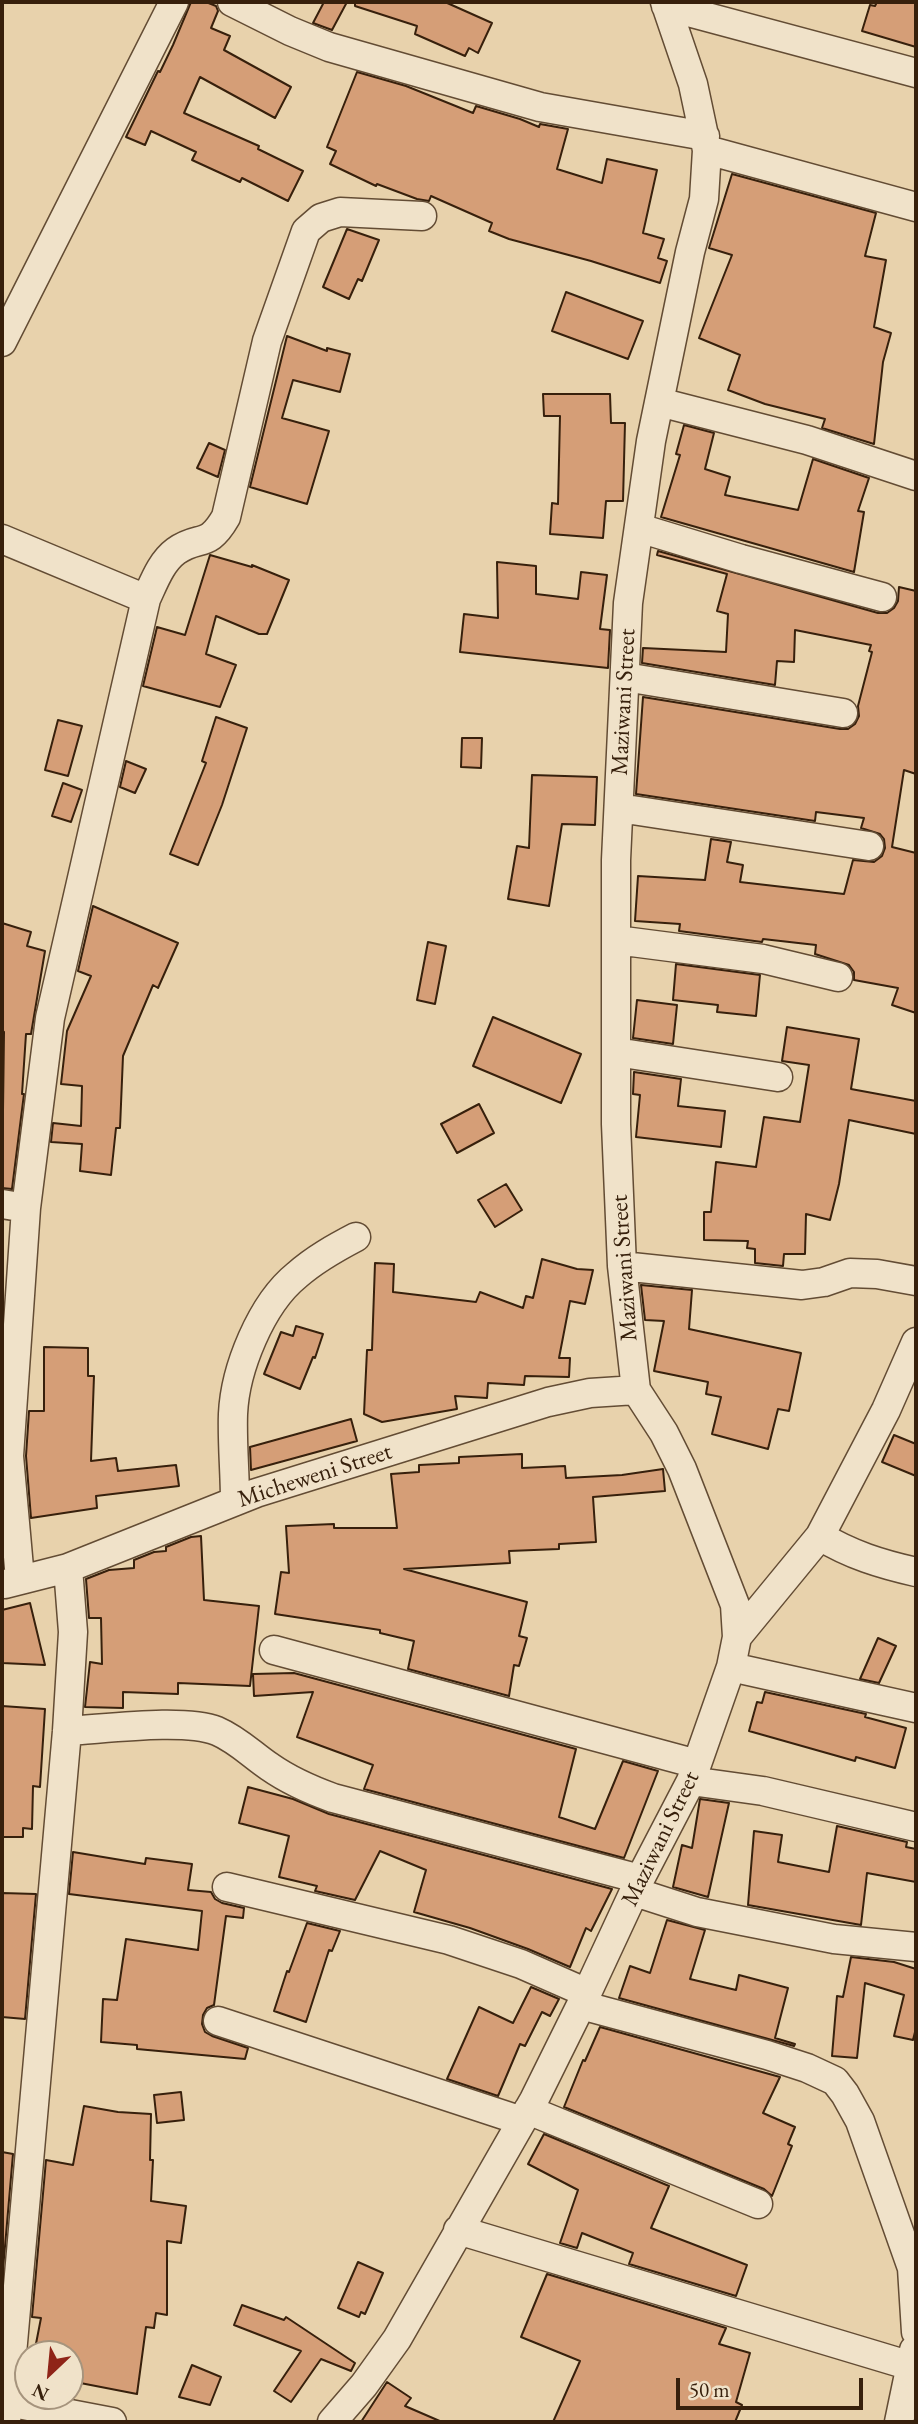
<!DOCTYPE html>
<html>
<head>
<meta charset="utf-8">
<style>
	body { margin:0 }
	#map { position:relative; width:918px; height:2424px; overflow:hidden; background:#e8d2ac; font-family:"EB Garamond",serif }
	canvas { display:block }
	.frame { position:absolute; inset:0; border:4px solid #37200c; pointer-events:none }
	.north { position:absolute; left:14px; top:2340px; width:70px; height:70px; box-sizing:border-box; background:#f0e2c9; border:2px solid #a6947d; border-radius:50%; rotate:206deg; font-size:19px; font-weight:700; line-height:28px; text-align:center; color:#37200c }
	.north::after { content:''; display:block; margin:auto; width:24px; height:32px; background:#8f2418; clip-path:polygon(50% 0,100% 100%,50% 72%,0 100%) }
	.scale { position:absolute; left:676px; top:2378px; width:187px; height:32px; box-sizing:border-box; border:4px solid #37200c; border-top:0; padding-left:9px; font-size:21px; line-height:24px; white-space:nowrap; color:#37200c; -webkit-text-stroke:5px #f0e2c9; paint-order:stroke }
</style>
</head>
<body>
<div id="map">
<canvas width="918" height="2424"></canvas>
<div class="frame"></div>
<div class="north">N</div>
<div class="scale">50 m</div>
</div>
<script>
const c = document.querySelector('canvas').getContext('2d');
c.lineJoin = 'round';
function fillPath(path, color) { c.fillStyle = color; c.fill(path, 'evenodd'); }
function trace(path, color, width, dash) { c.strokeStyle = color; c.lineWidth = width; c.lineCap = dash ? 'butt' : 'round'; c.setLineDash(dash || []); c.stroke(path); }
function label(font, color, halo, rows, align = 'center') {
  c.font = font + ' "EB Garamond",serif'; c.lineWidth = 5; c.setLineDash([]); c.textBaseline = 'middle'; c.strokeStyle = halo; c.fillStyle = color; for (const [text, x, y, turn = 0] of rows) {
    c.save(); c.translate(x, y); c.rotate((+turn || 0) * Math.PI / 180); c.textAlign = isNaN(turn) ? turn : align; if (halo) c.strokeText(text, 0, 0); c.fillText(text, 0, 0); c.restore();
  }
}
const building = new Path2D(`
	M191,2H206L216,6L218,11L211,28L230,36L224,50L291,87L275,118L200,77L184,113L259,146L258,149L303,171L288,201L242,178L240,182L192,160L196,152L151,131L145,145L126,137L158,71L160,72L173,45Z
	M324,2H347L332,30L313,23Z
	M355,2H445L492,23L478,53L469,48L465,56L415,34L417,26L355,6Z
	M877,2H916V47L862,31L870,5L875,6Z
	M357,72L406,86L473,113L476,106L520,119L539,127L540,124L568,129L557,169L602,183L607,159L657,170L643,233L664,239L658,258L667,261L660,283L591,261L509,239L489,231L492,223L431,196L429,201L417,199L377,184L376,186L330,164L336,151L327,147Z
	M732,174L876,213L865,256L886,260L874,327L891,333L883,362L874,444L822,428L825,419L765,404L728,390L740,355L699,338L732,255L709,248Z
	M347,229L379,240L362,281L358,279L349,299L323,287Z
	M566,292L643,321L628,359L552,331Z
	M287,336L327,351V348L350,354L340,392L293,380L282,418L329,431L307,504L250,487Z
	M543,394H610L611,423H625L623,501H606L603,538L550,534L552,503L558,504L560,416H544Z
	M684,425L714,433L705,469L730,477L725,495L798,510L813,459L869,478L858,511L864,512L854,572L661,517L680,455L676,454Z
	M209,443L225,450L218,477L197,468Z
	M658,551L878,613H887L894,608L898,601L899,587L916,591V774L904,770L892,847L916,853V1013L892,1005L898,988L854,980V972L849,965L815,954L816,945L763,939L762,942L679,931L680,924L635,921L638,876L705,880L711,839L731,842L727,862L743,865L740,882L844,894L853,860L874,862L882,856L885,848L884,839L880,834L861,828L864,818L816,812L815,821L636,794L643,697L840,729H848L855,724L859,716L858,706L872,652L869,651L871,645L795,630L794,662L777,661L775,685L642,663L643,648L726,652L728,614L717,611L727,574L657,555Z
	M210,555L252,567V565L289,580L267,634H259L216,616L206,654L236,665L220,707L143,686L157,627L185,635Z
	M497,562L536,566V594L578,599L581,572L607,575L600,629L610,630L608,668L460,652L464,614L498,618Z
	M216,717L247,728L222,805L198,865L170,854L206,763L202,761Z
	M58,720L82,726L68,776L45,770Z
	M462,738H482L481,768L461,767Z
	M126,761L146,769L135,793L120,787Z
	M532,775L597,777L595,825L562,824L549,906L508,899L517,846L529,848Z
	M63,783L82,790L71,822L52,816Z
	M93,906L178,943L158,988L153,985L123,1056L120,1128H116L111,1175L80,1171L82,1144L51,1142L53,1123L81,1126L82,1086L61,1084L67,1031L91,976L78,971Z
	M2,923L31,932L27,946L45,951L31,1034H26L22,1094H24L12,1189L2,1188L4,1032L2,1031Z
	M428,942L446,946L435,1004L417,1000Z
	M676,964L760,975L756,1016L717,1012L718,1005L673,1000Z
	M637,1000L677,1005L673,1044L633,1038Z
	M493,1017L581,1054L561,1103L473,1066Z
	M787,1027L859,1039L851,1089L916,1101V1134L849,1120L839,1184L830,1220L806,1214L805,1254H784L783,1266L755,1263V1249L747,1248L748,1241L704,1240V1212H711L716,1162L756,1167L764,1117L800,1122L809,1065L782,1061Z
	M634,1072L681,1079L678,1106L725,1111L721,1147L636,1137L640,1095L633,1094Z
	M479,1104L494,1133L457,1153L441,1124Z
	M506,1184L522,1210L495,1227L478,1200Z
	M542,1259L577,1269L593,1270L585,1304L570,1301L559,1358H570L569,1377L525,1376L524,1385L488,1383L487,1398L455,1396L457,1409L382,1422L364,1414L367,1350H372L375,1263L394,1264L393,1292L476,1302L480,1292L523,1308L526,1296L533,1298Z
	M641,1285L692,1290L689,1329L801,1353L789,1411L778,1409L768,1449L712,1434L721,1397L706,1394L708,1382L654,1371L664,1321L645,1320Z
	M296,1326L323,1334L315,1358L313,1357L300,1389L264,1374L281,1332L293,1336Z
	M44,1347L88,1348V1376H94L91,1461L116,1458L118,1471L176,1465L179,1486L96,1496L97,1508L31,1518L26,1456L29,1411H44Z
	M351,1419L357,1441L251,1470L250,1447Z
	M894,1435L916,1444V1476L882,1462Z
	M522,1454V1468L565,1466L566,1478L622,1475L663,1469L665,1491L593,1497L596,1542L559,1544V1549L509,1551L510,1563L404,1569L527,1602L519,1636L527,1638L519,1666L514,1665L509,1696L408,1669L414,1641L380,1633V1630L275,1614L281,1572L289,1573L286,1526L334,1524V1528H397L391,1474L419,1472V1465L459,1463V1457Z
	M201,1536L204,1600L259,1606L250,1686L178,1683V1694L123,1692V1708L85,1707L90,1662L102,1664L101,1618H89L86,1579L109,1570L134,1568V1560L154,1552L166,1551V1547L191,1537Z
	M30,1603L45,1665L2,1663V1610Z
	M878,1638L896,1646L879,1683L860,1679Z
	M294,1673L576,1749L559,1817L595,1829L623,1761L658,1771L624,1858L364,1789L373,1765L297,1737L313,1692L254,1696L253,1674Z
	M765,1692L866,1714L865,1717L906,1728L895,1768L856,1757L855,1761L749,1731L757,1702L762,1703Z
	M2,1706L45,1709L40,1787L33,1786L32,1829L23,1828V1837H2Z
	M248,1787L293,1799L329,1814L612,1889L591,1931L586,1928L570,1967L528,1949L470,1928L414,1912L426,1870L380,1851L355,1900L315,1891L317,1886L279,1877L289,1836L239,1823Z
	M700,1799L729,1803L708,1897L673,1887L682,1845L692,1848Z
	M837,1826L907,1842L906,1847L916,1849V1882L867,1873L861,1925L748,1905L754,1831L782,1835L778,1862L829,1872Z
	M73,1852L145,1864L146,1858L192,1864L188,1890L211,1892L215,1899L222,1903L244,1908L243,1918L226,1916L214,2005L207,2008L203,2015L202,2024L205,2032L212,2036L248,2048L245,2059L137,2049V2045L101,2042L103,1999L117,2000L126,1939L198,1950L202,1911L69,1894Z
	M2,1893L36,1894L25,2019L2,2017Z
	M667,1920L705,1930L690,1979L736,1990L739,1975L788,1988L775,2038L795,2044L794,2046L619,1998L630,1966L650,1973Z
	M307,1923L340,1931L332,1951L329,1950L306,2022L274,2011L287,1971L289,1972Z
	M851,1957L894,1962L916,1969V2028L913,2040L894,2036L904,1995L865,1983L857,2058L832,2056L837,1996L843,1997Z
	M531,1987L559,1999L550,2016L542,2012L525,2046L520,2044L498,2096L447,2079L479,2007L513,2023Z
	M600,2027L780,2077L763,2113L795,2127L788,2144L792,2146L772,2196L764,2189L564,2107L583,2060L585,2061Z
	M181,2092L184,2120L157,2123L154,2095Z
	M84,2106L118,2112L151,2114L150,2160H153L151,2201L186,2206L181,2243L167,2241V2315L156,2313L154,2328L146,2327L137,2394L70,2381V2354H34L41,2318L32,2317L46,2160L73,2165Z
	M544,2134L669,2186L651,2228L747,2265L736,2296L629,2264L633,2253L582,2233L577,2248L560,2243L578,2190L528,2164Z
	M2,2152L13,2154L2,2281Z
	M358,2262L383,2273L365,2314L361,2312L359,2317L338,2308Z
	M547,2274L726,2328L719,2344L750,2353L736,2402L742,2405L735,2422H553L580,2361L521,2337Z
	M242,2305L284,2320L286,2317L355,2363L351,2371L321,2359L291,2402L274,2391L301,2351L234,2325Z
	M192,2365L221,2377L210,2405L179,2397Z
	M387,2382L411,2398L405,2406L442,2422H361Z`);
const street = new Path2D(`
	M232,2L290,31L329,47L540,107L705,136
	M666,6L916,73
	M707,150L916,207
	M2,342L174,2
	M659,402L807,440L916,476
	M639,528L741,559L882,597
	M2,539L146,599L50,1018L26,1208L9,1456L20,1579
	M146,599C154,582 161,562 176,551C200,534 207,550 226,517L267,341L306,231L321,218L340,212L422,216
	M625,677L843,713
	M619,808L869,846
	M616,940L763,959L838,977
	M616,1052L778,1077
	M2,1204L26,1208
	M622,1266L802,1285L824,1282L850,1273L877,1274L916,1281
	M235,1501C235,1472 232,1443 233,1414C235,1369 261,1304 297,1275C315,1259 335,1248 356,1237
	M820,1536C851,1555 881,1564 916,1572
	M5,1584L68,1568L256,1493L548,1402L590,1393L636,1390
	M737,1637L820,1536L886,1410L916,1342
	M274,1650L697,1764
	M731,1667L916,1708
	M67,1731C105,1729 184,1718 217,1731C238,1740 252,1755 270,1767C290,1781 311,1790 333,1798L640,1879
	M691,1781L763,1791L916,1827
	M227,1887L449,1940L521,1964L587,1993
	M635,1892L697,1912L834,1939L916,1947
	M581,2005L767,2055L807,2068L835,2081L845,2094L860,2121L912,2268L916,2332
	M218,2021L522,2121
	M528,2110L758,2204
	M458,2230L911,2366
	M2,2401L112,2422
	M6,2422L67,1731L73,1632L68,1568
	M332,2422L364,2385L397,2339L534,2100L587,1993L640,1879L691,1781L731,1667L737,1637L735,1605L682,1469L664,1433L636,1390L622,1266L616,1124V860L628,603L651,441L690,252L704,199L707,150L693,84L665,2
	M899,2422L914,2350`);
const streetNames = [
	["Maziwani Street",624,702,-87],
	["Maziwani Street",625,1268,-94],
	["Micheweni Street",315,1476,-18],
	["Maziwani Street",661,1839,-64]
];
fillPath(building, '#d59e77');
trace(building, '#37200c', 2);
trace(street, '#634c34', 31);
trace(street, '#f0e2c9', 28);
label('24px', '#37200c', '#f0e2c9', streetNames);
</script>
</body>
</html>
